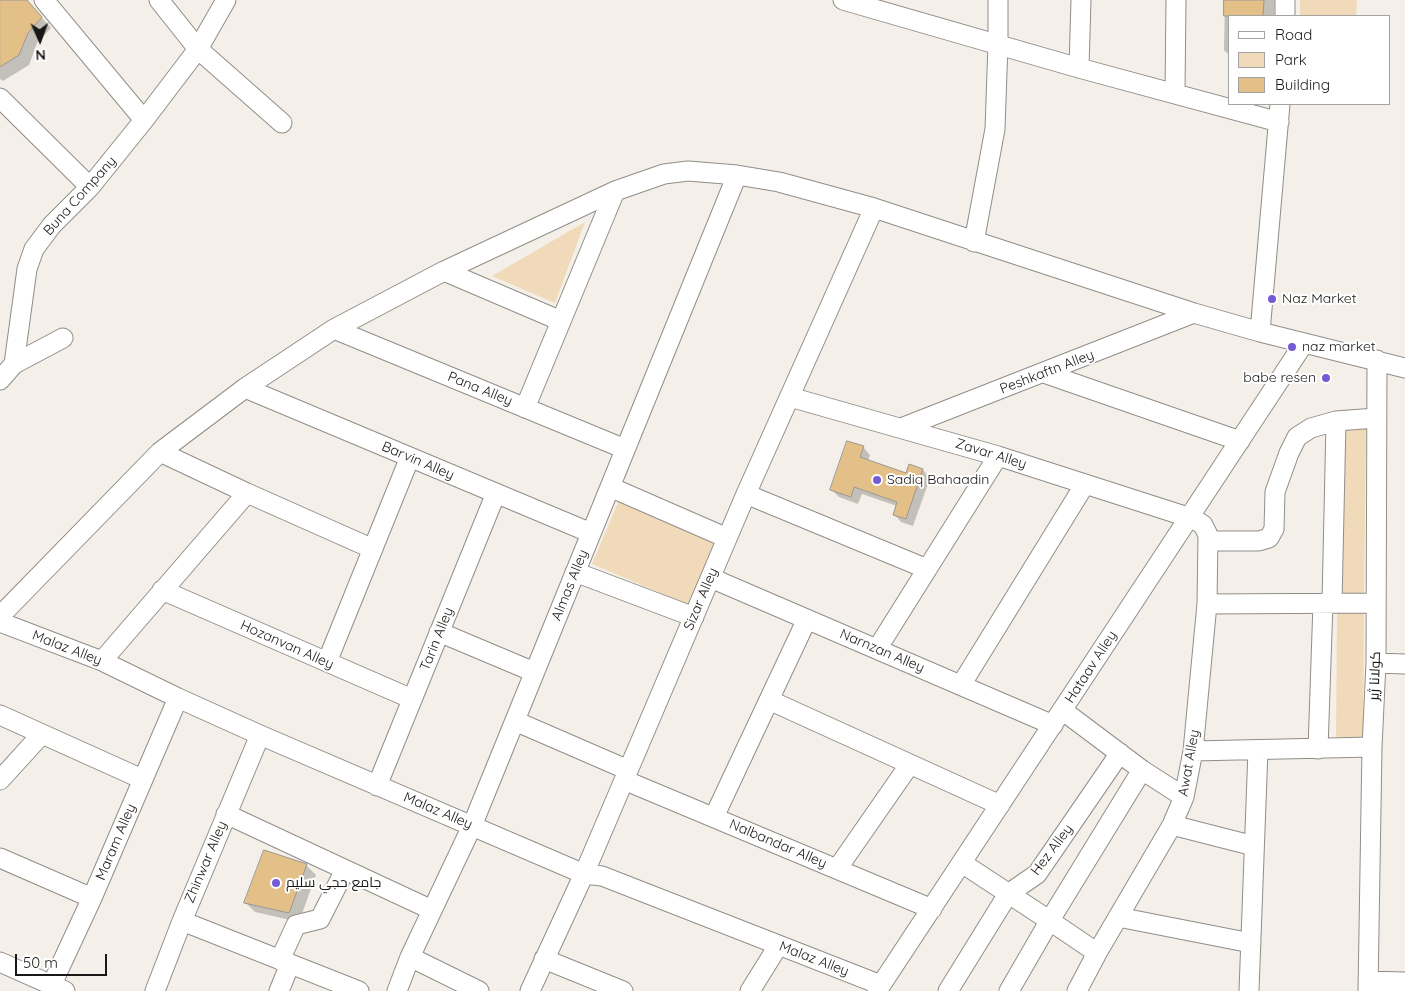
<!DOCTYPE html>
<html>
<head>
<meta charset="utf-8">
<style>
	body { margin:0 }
	#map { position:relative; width:1405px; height:991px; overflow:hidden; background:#f4f0e9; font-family:Quicksand,sans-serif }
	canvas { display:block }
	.legend { position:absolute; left:1228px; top:15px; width:162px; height:90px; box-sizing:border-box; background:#fff; border:1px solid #a3a3a2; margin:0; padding:6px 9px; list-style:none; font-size:15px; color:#1a1816 }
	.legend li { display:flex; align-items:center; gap:10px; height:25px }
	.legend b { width:25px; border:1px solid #a3a3a2 }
	.north { position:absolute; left:15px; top:15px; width:50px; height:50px; -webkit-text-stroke:4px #fff; paint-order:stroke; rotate:178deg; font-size:14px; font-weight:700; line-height:20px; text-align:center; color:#1a1816 }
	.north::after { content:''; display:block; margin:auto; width:18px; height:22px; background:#1a1816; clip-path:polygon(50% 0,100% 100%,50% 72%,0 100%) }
	.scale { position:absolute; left:15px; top:954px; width:92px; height:22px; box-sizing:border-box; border:2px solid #1a1816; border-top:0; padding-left:6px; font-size:15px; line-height:18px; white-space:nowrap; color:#1a1816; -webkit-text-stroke:4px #fff; paint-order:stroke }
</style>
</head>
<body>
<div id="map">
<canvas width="1405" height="991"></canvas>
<ul class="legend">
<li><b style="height:6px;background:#fff"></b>Road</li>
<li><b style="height:14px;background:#f1dab9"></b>Park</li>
<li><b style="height:14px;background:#e4c089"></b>Building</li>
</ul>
<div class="north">N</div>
<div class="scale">50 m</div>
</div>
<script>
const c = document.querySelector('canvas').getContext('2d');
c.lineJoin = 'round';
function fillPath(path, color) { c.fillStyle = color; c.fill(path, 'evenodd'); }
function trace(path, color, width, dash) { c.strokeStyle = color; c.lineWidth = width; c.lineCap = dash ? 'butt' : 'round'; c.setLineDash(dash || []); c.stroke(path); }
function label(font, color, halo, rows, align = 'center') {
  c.font = font + ' Quicksand,Cairo,sans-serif'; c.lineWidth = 4; c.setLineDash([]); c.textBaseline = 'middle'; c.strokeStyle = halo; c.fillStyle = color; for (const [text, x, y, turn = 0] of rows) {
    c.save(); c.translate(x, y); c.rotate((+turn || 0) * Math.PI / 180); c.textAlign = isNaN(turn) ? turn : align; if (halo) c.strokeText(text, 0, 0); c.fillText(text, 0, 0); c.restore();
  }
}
const green = new Path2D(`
	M1300,0H1357L1356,16H1300Z
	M585,222L555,303L492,276Z
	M1343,425H1366L1364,594L1341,593Z
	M619,500L716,541L689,605L592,564Z
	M1337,613H1364L1363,737H1336Z`);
const shadow = new Path2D(`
	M0,0H26L51,28L37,43L29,65L3,81L0,79Z
	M1225,0H1275L1274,16H1229V55L1224,50Z
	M863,447L870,455L868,461L906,474L909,466L923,470L930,478L913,526L901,522L894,514L897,506L862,494L858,504L839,497L832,490Z
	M306,865L316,875L299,922L255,912L245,902Z`);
const building = new Path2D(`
	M0,0H27L42,17L28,33L19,55L0,67Z
	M1224,0H1264L1263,16H1224Z
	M847,441L864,446L860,457L906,473L909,464L923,469L906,519L893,515L897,502L854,487L851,497L830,490Z
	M264,850L307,864L289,913L244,903Z`);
const minor = new Path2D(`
	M44,0L144,120
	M159,0L198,49L282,123
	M843,0L1079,68L1279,122
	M1285,16V0
	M1079,68L1081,0
	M1175,93L1176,0
	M0,98L90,187
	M974,242L995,129L998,44V0
	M444,271L561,321
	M334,329L625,449
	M1260,332L1280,104
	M14,364L27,269L34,249L52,225L90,187L144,120L198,49L226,0
	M1044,373L1240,441
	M0,380L14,364L63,338
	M245,388L591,533
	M790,397L998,456L1194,519L1203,525L1208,535L1207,604L1193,751L1184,797L1172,825L1097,953L1077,991
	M525,408L615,191
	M901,428L1194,313
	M160,452L247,493L373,549
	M610,487L727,538
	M746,494L927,569
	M1208,541H1259L1269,538L1274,529L1275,492L1289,453L1297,437L1311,428L1336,421L1376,418
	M575,572L694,617
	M711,578L1053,725
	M162,590L412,699
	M1332,603L1336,421
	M1207,604L1376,603
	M0,616L160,452L245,388L334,329L444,271L615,191L664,174L688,171L737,175L779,182L874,208L1194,313L1260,332L1405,368
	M0,622L102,661L178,698L260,735L584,874L602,876L881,985
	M439,632L534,672
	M877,649L998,456
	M102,661L247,493
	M327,662L410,457
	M1376,663L1405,664
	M961,685L1085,484
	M769,700L1000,805
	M1062,710L1142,770L1184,797
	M0,715L142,779
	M515,721L628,770
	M1318,749L1323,603
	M1193,751L1372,747
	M0,780L41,735
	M624,780L932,909
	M377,786L496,493
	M226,814L432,910
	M714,817L807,619
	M1172,825L1254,846
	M0,858L92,898
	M962,863C1007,893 1053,922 1097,953
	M837,869L910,764
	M1118,917L1251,943
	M182,921L359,991
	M410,957L479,991
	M544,959L623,991
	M280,960L296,925L320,919L345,870
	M0,962L65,991
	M1368,981L1405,982
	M52,984L92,898L178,698
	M155,991L182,921L260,735
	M279,991L290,964
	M397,991L410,957L472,826L737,175
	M530,991L584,874L746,494L874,208
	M750,991L778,946
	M877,991L1304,343
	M948,991L1008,894L1037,874L1120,753
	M1009,991L1050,920L1142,770
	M1249,991L1258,750
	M1368,991L1372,747L1376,663L1377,360`);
const markers = [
	[1272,299,5,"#725bd5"],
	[1292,347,5,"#725bd5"],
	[1326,378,5,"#725bd5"],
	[877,480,5,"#725bd5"],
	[276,883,5,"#725bd5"]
];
const streetNames = [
	["Buna Company",80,196,-48],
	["Peshkaftn Alley",1047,372,-21],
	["Pana Alley",480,389,22],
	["Zavar Alley",991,454,17],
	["Barvin Alley",418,461,23],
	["Almas Alley",570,585,-68],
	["Sizar Alley",701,599,-67],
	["Tarin Alley",437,639,-68],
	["Hozanvan Alley",287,645,24],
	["Malaz Alley",67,648,21],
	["Narnzan Alley",882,651,23],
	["Hataav Alley",1091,667,-57],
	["کولانا ژیر",1375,676,-88],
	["Awat Alley",1189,763,-80],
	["Malaz Alley",438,811,23],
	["Maram Alley",116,842,-67],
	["Nalbandar Alley",778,844,23],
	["Hez Alley",1052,850,-53],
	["Zhinwar Alley",206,862,-67],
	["Malaz Alley",814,959,21]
];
const poiNames = [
	["Naz Market",1282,299],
	["naz market",1302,347],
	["babe resen",1316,378,"right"],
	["Sadiq Bahaadin",887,480],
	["جامع حجي سليم",286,883]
];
fillPath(green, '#f1dab9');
fillPath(shadow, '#0003');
fillPath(building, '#e4c089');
trace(building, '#9a9691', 1);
trace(minor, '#918d88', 21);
trace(minor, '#fff', 19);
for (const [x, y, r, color] of markers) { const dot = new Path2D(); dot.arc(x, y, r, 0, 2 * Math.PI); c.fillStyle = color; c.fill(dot); trace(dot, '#fff', 2); }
label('14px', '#1a1816', '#fff', streetNames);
label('14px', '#1a1816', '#fff', poiNames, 'left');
</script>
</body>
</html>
